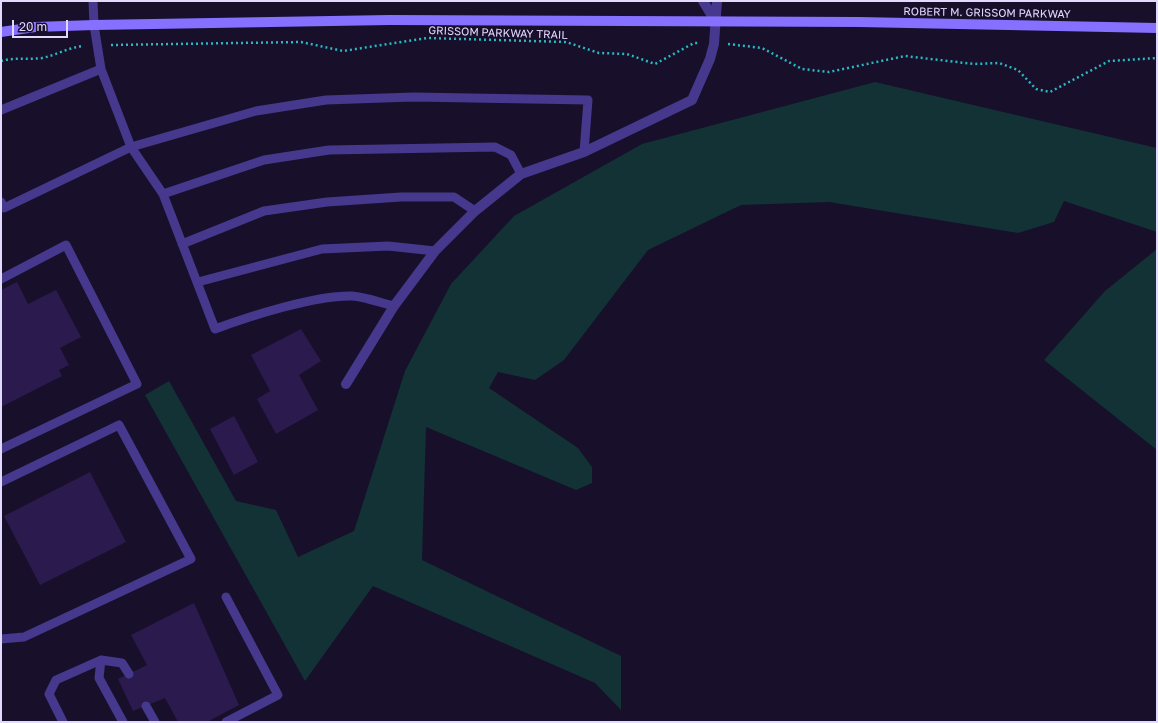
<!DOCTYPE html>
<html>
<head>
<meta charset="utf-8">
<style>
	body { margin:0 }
	#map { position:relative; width:1158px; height:723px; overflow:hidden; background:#180f2b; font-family:"Golos Text",sans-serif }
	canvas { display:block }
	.frame { position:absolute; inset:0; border:2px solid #e2d9ff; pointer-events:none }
	.scale { position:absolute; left:12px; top:20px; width:56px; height:18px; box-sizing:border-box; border:2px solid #e2d9ff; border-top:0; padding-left:5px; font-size:12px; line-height:14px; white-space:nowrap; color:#e2d9ff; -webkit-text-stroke:3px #180f2b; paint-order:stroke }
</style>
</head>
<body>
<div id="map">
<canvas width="1158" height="723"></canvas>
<div class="frame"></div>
<div class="scale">20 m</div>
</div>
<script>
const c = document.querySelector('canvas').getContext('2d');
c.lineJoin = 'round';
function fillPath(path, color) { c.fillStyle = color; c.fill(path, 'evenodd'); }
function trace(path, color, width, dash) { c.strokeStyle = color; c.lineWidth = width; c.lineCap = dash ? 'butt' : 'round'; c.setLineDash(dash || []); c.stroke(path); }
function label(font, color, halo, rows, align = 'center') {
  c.font = font + ' "Golos Text",sans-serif'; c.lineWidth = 3; c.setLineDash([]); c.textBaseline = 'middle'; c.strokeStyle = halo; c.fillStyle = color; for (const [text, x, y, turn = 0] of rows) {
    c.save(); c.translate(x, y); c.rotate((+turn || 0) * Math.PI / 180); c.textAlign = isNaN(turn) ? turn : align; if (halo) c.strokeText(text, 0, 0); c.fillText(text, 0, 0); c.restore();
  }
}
const green = new Path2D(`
	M875,82L1157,148V232L1064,201L1054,222L1018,233L829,202L741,205L648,250L564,360L535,380L498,372L489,388L578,448L592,467V483L576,490L426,427L422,560L621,656V710L595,683L373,586L305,681L145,395L169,381L236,501L276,510L298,557L354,531L405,371L451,284L514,216L642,144Z
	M1157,249V450L1044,360L1105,291Z`);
const building = new Path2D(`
	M17,282L28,304L56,290L81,337L60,348L69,365L59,370L62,376L1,407V290Z
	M301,329L321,361L299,375L318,410L276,434L257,399L270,391L251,355Z
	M234,416L258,462L234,475L210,429Z
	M90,472L126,542L40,585L4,516Z
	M194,603L239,705L207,722H178L165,698L133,711L118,679L147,665L131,635Z`);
const path = new Path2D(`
	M728,44L762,48L802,69L829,72L905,56L974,64L999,63L1018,70L1036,89L1050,92L1109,61L1157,58
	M111,45L301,42L343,51L427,38L566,42L599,53L627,54L655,64L694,43H699
	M1,61C14,57 28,60 42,58C57,55 69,47 84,46`);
const service = new Path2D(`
	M93,1L94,25L101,69L131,147L163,194L215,329C250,316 316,295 352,296C366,297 381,303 394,306
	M1,110L101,69
	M163,194L264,160L329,150L495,147L511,155L521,174
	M1,202L4,208L131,147L256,111L326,100L413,97L588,100L584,152
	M182,244L264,211L327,202L401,197H454L475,211
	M1,279L66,245L137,384L1,449
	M198,282L322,249L388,246L435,251
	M1,482L119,425L191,559L24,637L1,639
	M101,660L99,678L123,722
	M146,706L155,722
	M63,722L49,694L56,680L101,660L122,663L129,674
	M226,722L278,695L226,597`);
const minor = new Path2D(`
	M703,1L715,21
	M346,384L394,306L435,251L475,211L521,174L584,152L692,100L710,59L714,44L717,1`);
const secondary = new Path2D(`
	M1,32L35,27L94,25L390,20L859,22L1157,28`);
const streetNames = [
	["ROBERT M. GRISSOM PARKWAY",987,13,1],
	["GRISSOM PARKWAY TRAIL",498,33,2]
];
fillPath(green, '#123235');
fillPath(building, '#2b1a4d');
trace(path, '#2ab8c2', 2.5, [2, 3]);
trace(service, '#46388c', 9);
trace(minor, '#46388c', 10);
trace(secondary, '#8670ff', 10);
label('11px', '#e2d9ff', '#180f2b', streetNames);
</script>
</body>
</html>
